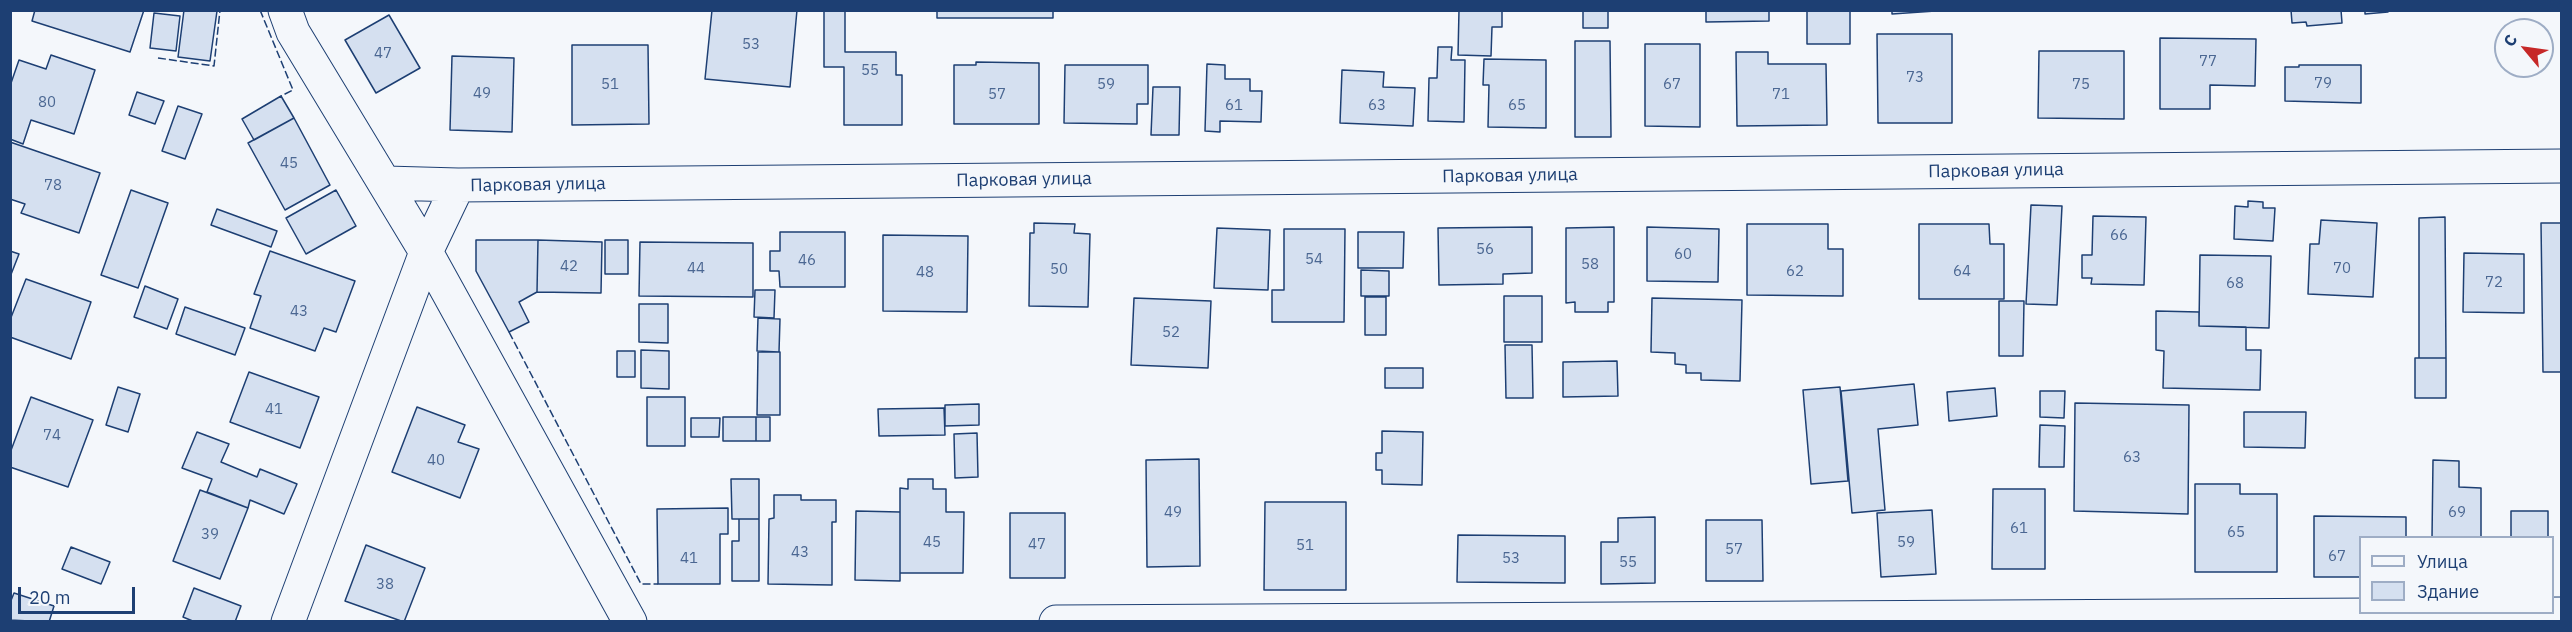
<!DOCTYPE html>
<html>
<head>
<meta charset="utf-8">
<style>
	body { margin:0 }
	#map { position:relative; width:2572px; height:632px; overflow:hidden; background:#f4f7fb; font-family:"IBM Plex Sans",sans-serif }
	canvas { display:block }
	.frame { position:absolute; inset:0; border:12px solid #1d3f73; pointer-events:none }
	.legend { position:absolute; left:2359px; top:536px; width:195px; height:78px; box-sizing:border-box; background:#f4f7fb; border:2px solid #9eadc5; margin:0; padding:8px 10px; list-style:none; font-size:18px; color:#1d3f73 }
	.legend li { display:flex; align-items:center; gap:12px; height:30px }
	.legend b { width:30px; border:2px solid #9eadc5 }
	.north { position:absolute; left:2494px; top:18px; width:60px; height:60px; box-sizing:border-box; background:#f4f7fb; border:2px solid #9eadc5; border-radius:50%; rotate:299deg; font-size:16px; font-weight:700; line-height:24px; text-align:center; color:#1d3f73 }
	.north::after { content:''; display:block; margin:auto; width:21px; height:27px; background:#c62828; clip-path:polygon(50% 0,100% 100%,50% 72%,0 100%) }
	.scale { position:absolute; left:18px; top:587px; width:117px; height:27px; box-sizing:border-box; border:3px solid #1d3f73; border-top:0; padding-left:8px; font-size:18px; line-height:21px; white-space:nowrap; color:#1d3f73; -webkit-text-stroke:4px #f4f7fb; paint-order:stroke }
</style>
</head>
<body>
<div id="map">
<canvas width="2572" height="632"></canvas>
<div class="frame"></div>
<ul class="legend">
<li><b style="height:8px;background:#f4f7fb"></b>Улица</li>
<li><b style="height:16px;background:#d5e0f0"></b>Здание</li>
</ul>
<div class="north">С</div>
<div class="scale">20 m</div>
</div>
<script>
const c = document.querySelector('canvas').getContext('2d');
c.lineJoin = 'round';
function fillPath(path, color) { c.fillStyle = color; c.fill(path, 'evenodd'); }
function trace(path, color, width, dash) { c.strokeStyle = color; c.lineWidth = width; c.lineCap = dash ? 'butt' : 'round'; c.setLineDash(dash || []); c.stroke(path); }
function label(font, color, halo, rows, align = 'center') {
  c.font = font + ' "IBM Plex Sans",sans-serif'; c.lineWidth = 4.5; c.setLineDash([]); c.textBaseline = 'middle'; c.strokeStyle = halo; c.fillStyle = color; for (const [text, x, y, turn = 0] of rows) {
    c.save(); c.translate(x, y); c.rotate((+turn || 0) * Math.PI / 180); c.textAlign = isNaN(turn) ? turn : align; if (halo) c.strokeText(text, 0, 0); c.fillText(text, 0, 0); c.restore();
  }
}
const building = new Path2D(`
	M35,10H144L130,52L32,21Z
	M184,10L217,11L210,61L178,57Z
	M712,10H797L790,87L705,79Z
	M824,10H845V52H896V75H902V125H844V67H824Z
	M937,10H1053V18H937Z
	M1459,10H1502V27H1492L1491,56L1458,55Z
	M1583,10H1608V28H1583Z
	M1706,10H1769V21L1706,22Z
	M1807,10H1850V44H1807Z
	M1892,10H1950L1892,14Z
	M2291,10H2341L2342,23L2307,26L2306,22L2292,23Z
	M2365,10H2388V12L2365,14Z
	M154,13L180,16L176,51L150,48Z
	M389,15L420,68L376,93L345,40Z
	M1877,34H1952V123H1878Z
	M2160,38L2256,39L2255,86L2210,85V109H2160Z
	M1575,41H1610L1611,137H1575Z
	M1645,44H1700V127L1645,126Z
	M572,45H648L649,124L572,125Z
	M1438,47H1452L1451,60H1465L1464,122L1428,121L1429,78H1437Z
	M2039,51H2124V119L2038,118Z
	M1736,52H1768V64H1826L1827,125L1737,126Z
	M51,55L95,70L74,134L31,120L23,144L10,139V86L19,60L46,69Z
	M452,56L514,58L512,132L450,130Z
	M1484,59L1546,60V128L1488,127L1489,85H1483Z
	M976,62L1039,63V124H954V65H976Z
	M1207,64L1225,65V79H1250V91H1262L1261,122L1220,121V132L1205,131Z
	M1065,65H1148V104H1137V124L1064,123Z
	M2299,65H2361V103L2285,101V67H2299Z
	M1342,70L1384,72L1383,87L1415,88L1413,126L1340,123Z
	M1153,87H1180L1179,135H1151Z
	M137,92L164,101L155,124L129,115Z
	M281,96L294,118L254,140L242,119Z
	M178,106L202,114L185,159L162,151Z
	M294,118L330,185L285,210L248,143Z
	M10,142L100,173L79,233L21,213L25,204L10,199Z
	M131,190L168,203L138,288L101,275Z
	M336,190L356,226L306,254L286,218Z
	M2248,201L2263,202V208H2275L2273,241L2234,239L2235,206L2248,207Z
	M2031,205L2062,206L2057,305L2026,304Z
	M217,209L277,231L271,247L211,225Z
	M2093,216L2146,217L2144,285L2091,284L2092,278H2082V255H2092Z
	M2445,217L2446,358H2419V218Z
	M2321,220L2377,223L2373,297L2308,294L2310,244H2319Z
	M1034,223L1075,224L1074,233L1090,234L1088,307L1029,306L1030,233H1034Z
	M2541,223H2562V372H2543Z
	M1747,224H1828V249H1843V296L1747,295Z
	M1919,224H1989L1990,244H2004V299H1919Z
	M1532,227V273L1503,274V284L1439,285L1438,228Z
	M1614,227V302H1608V312H1575V302L1566,303V228Z
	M1647,227L1719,229L1718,282L1647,281Z
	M1217,228L1270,230L1268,290L1214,288Z
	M1284,229H1345L1344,322H1272V290H1284Z
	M780,232H845V287H780L779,271H770V251H780Z
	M1358,232H1404L1403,268H1358Z
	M883,235L968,236L967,312L883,311Z
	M476,240H538L537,292L519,302L529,322L509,332L476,271Z
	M538,240L602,242L601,293L537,292Z
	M605,240H628V274H605Z
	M640,242L753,243V297L639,296Z
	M10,251L19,254L10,277Z
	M270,251L355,281L336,332L324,328L315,351L250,328L261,296L254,294Z
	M2464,253L2524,254V313L2463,312Z
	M2200,255L2271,256L2269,328L2199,326Z
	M1361,270L1389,271V296H1361Z
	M26,279L91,302L71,359L10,337V320Z
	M145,286L178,299L167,329L134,317Z
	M755,290H775L774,318L754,317Z
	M1504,296H1542V342H1504Z
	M1365,297H1386V335H1365Z
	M1134,298L1211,301L1208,368L1131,365Z
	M1652,298L1742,300L1740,381L1701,380V373H1686V365L1675,364V353L1651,352Z
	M1999,301H2024L2023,356H1999Z
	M639,304H668V343L639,342Z
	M185,307L245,328L235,355L176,334Z
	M2156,311L2199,312V326L2246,327V350H2261L2260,390L2163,388L2164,351L2156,350Z
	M758,318L780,319L779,352L757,351Z
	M1505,345H1532L1533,398H1506Z
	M641,350L669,351V389L641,388Z
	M617,351H635V377H617Z
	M758,352H780V415H757Z
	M2415,358H2446V398H2415Z
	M1617,361L1618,396L1563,397V362Z
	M1385,368H1423V388H1385Z
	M249,372L319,397L300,448L230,422Z
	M1914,384L1918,425L1878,429L1885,510L1852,513L1841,391Z
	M118,387L140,394L128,432L106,425Z
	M1840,387L1848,481L1811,484L1803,390Z
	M1995,388L1997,416L1949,421L1947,392Z
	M2040,391H2065L2064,418L2040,417Z
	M31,397L93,420L68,487L10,467V453Z
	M647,397H685V446H647Z
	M2075,403L2189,405L2188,514L2074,511Z
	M979,404V425L945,426V405Z
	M417,407L465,425L458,442L479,449L460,498L392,472Z
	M944,408L945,435L879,436L878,409Z
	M2244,412H2306L2305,448L2244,447Z
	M723,417H756V441H723Z
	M756,417H770V441H756Z
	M691,418H720L719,437H691Z
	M2040,425L2065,426L2064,467H2039Z
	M1382,431L1423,432L1422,485L1382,484V470H1376V453H1382Z
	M197,432L229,444L221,462L257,477L260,469L297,484L284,514L250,500L248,508L207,492L212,479L182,468Z
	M977,433L978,477L955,478L954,434Z
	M1199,459L1200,566L1147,567L1146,460Z
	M2433,460L2459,461V487L2481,488V538H2432Z
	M731,479H759V519H732Z
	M908,479H933V489H946V512H964L963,573H900V488L908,489Z
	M2195,484H2240V494H2277V572H2195Z
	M1993,489H2045V569H1992Z
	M200,490L248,508L220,579L173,561Z
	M774,495H801V500H836V522H832V585L768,584L769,519L774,518Z
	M1265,502H1346V590H1264Z
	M728,508V534H720V584H658L657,509Z
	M1932,510L1936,574L1881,577L1877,513Z
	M856,511L900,512V581L855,580Z
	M2511,511H2548V538H2511Z
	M1010,513H1065V578H1010Z
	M2314,516L2406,517V538H2360V577H2314Z
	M1655,517V583L1601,584V542H1618V518Z
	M739,519H759V581H732V541H739Z
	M1706,520H1762L1763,581H1706Z
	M1458,535L1565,536V583L1457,582Z
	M366,545L425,568L404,622L345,601Z
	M71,547L110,562L101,584L62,569Z
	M194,588L241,606L235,622H195L183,617Z
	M14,593L54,606L49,622L10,620V603Z`);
const minor = new Path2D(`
	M285,10L293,32L426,252L630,622
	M386,183L458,185L2562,166
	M288,622L426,252L458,185
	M1056,622L2562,614`);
const fence = new Path2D(`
	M260,10L293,90L281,96
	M158,58L214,66L220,10
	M509,332L641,584H658`);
const numberNames = [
	["53",751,45],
	["47",383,54],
	["77",2208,62],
	["55",870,71],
	["73",1915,78],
	["79",2323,84],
	["51",610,85],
	["59",1106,85],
	["67",1672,85],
	["75",2081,85],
	["49",482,94],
	["57",997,95],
	["71",1781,95],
	["80",47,103],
	["61",1234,106],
	["63",1377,106],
	["65",1517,106],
	["45",289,164],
	["78",53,186],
	["66",2119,236],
	["56",1485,250],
	["60",1683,255],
	["54",1314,260],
	["46",807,261],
	["58",1590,265],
	["42",569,267],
	["44",696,269],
	["70",2342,269],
	["50",1059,270],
	["62",1795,272],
	["64",1962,272],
	["48",925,273],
	["72",2494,283],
	["68",2235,284],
	["43",299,312],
	["52",1171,333],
	["41",274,410],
	["74",52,436],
	["63",2132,458],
	["40",436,461],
	["49",1173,513],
	["69",2457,513],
	["61",2019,529],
	["65",2236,533],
	["39",210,535],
	["45",932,543],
	["59",1906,543],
	["47",1037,545],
	["51",1305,546],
	["57",1734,550],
	["43",800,553],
	["67",2337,557],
	["41",689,559],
	["53",1511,559],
	["55",1628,563],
	["38",385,585]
];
const streetNames = [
	["Парковая улица",1996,171,-1],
	["Парковая улица",1510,176,-1],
	["Парковая улица",1024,180,-1],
	["Парковая улица",538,185,-1]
];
fillPath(building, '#d5e0f0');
trace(building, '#1d3f73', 1.5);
trace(minor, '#1d3f73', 35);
trace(minor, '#f4f7fb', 33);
trace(fence, '#1d3f73', 1.5, [8, 3]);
label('15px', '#4b6792', null, numberNames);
label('18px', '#1d3f73', '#f4f7fb', streetNames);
</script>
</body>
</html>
